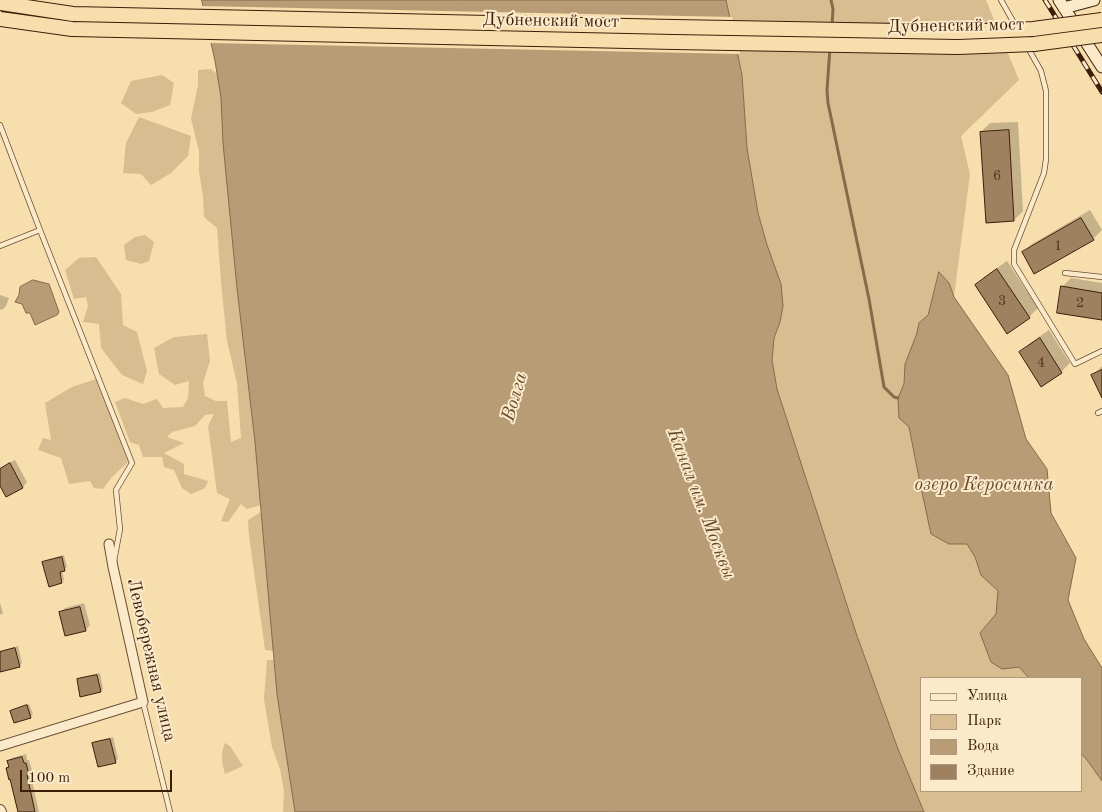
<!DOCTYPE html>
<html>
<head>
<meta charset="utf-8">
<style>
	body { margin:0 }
	#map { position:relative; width:1102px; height:812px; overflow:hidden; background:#f7dead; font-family:"Old Standard TT",serif }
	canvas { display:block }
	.legend { position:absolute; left:920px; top:677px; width:162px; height:115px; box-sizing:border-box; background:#faeaca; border:1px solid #af987d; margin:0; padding:6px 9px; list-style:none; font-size:15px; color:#3e1d0a }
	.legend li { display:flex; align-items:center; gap:10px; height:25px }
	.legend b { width:25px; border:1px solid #af987d }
	.scale { position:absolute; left:20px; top:770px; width:152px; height:22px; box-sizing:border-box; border:2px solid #3e1d0a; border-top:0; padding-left:6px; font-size:15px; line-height:18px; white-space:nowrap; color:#3e1d0a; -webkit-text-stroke:4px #faeaca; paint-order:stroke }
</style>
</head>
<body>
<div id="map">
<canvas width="1102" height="812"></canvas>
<ul class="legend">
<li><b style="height:6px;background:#faeaca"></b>Улица</li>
<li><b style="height:14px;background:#d8bd91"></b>Парк</li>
<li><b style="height:14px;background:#b89c76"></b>Вода</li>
<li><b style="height:14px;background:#9e815f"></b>Здание</li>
</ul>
<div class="scale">100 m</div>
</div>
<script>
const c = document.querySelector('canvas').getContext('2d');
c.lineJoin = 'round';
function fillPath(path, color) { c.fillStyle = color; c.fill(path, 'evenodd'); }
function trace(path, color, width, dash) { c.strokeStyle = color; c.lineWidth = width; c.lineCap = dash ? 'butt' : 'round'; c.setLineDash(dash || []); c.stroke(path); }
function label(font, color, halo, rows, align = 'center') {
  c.font = font + ' "Old Standard TT",serif'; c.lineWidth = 4; c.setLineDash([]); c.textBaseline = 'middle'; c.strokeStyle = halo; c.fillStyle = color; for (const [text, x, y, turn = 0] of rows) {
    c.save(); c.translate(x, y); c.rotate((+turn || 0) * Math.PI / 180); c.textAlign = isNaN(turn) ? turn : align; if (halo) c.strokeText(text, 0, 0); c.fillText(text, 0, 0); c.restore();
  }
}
const green = new Path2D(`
	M726,0H986L1019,80L961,136L970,174L954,297L949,283L939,273L928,315L919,323L917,333L905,364L904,384L898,398L909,427L920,483L931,534L949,544H967L975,557L981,575L998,591L996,614L980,633L1002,669L1019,667L1029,678H921V791H1081V753L1087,760L1102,781V812H924L898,749L856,633L777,389L772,360L774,338L780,322L783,306L758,213L747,148L742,75Z
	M211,69L218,75L221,97L223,143L255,442L261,505L247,509L241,504L228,522L221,521L230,499L217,493L208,426L214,414L205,415L195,426L172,432L167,437L184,443L164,453L184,464V474L208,481L205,488L191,494L182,488L174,470L164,467L162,457H143L139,445L130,442L115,402L125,398L143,404L157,399L163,408L183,407L188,398L189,381L175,385L159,374L154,348L174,337L207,334L210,361L203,383L205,396L216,401H227L231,442L241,438L237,383L227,341L221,282L217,228L204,217L203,196L199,172V151L191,119L198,85V70Z
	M162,75L174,83L170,105L152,112L136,114L121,103L131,81Z
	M139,117L191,136L188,156L171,173L151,185L141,174L123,173L126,143Z
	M145,235L154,242L149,261L141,264L126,260L124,245L135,237Z
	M96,257L121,294L123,325L137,332L147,371L143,384L122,375L101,348L99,324L83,322L88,306L86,297L74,299L65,270L79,258Z
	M96,379L129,461L112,477L103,489L94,488L90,481L69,484L61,458L38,450L43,438L51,440L45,403L72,387Z
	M261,512L274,651L265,650L249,536L248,520Z
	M267,660H274L277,694L295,812H283L284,791L280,769L272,747L264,699Z
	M225,743L230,746L243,766L225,774C222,763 220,754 225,743Z`);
const water = new Path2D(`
	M202,0H726L742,75L747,148L758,213L767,245L781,284L783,306L780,322L774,338L772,360L777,389L856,633L898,749L924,812H295L277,694L255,442L237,288L223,143L221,97L215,61Z
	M939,272L949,283L954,297L1008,375L1026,439L1047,469L1051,513L1076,558L1068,600L1084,639L1102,668V781L1087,760L1081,753V678H1029L1019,667L1002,669L991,662L980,633L996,614L998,591L981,575L975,557L967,544H949L931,534L920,483L909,427L899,418L898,398L904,384L905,364L917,333L919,323L928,315Z
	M33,280L49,284L59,312L57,315L35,325L30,313H26L22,304L15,302L19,295L20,287Z`);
const pier = new Path2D(`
	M200,6L732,17L740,54L209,43Z`);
const shadow = new Path2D(`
	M1018,122L1023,211L1014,220L981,132L990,123Z
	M1090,210L1102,230L1093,239L1023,252L1032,244Z
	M1007,261L1038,308L1029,317L976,285L985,276Z
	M1071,278L1102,283V319L1062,287Z
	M0,295L9,298L6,306L2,310L0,309Z
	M1049,330L1070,363L1061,372L1021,352L1030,343Z
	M1102,366V394L1093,375Z
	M15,460L27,482L23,487L6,495L0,483V468Z
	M64,555L67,567L62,570L64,580L63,581L59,566L44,563L46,560Z
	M0,603L3,613L0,615Z
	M84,603L90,625L86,630L60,613L65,608Z
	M18,646L22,663L19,666L0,664V651Z
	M100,673L103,689L101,691L78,679L81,677Z
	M29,704L33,714L30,717L11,711L14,709Z
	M113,737L118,759L115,761L94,744L96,741Z
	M26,754L27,760H29L32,770L30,772L39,812H19L7,768L10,766L8,761L12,758Z`);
const stream = new Path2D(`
	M831,0L833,9L832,27
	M830,48L827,90L828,103L869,299L884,387L894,397L898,398`);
const building = new Path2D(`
	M1009,130L1014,221L986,223L980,132Z
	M1081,218L1094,240L1034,274L1022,252Z
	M997,269L1030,318L1007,334L975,285Z
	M1061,286L1102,293V320L1057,313Z
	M1040,338L1062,373L1041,387L1019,352Z
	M1102,370V398L1091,375Z
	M10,463L23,488L6,497L0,486V469Z
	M62,557L65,571L60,572L62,583L49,587L42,562Z
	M80,607L86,631L65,636L59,612Z
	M15,648L20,667L0,672V652Z
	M97,675L101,692L80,697L77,679Z
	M27,705L31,718L14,723L10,711Z
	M110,739L116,763L98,767L92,743Z
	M22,757L24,763H26L29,775H27L35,812H18L10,779L9,780L6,768L9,767L7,761Z`);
const service = new Path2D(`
	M1001,0L1041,71L1046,91V159L1044,173L1014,250V264L1075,364L1102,351
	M0,125L40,230L132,463L116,490L120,529L114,561
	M0,246L40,230
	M1065,273L1102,277
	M1098,413L1102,411
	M143,702L170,812`);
const minor = new Path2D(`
	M0,746L143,702L113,567L109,544`);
const tertiary = new Path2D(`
	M0,810L1,812`);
const secondary = new Path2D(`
	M1059,0L1102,67
	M1064,8L1094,0`);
const rail = new Path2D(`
	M1045,0L1102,92`);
const primaryBridge = new Path2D(`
	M0,3L73,14L674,27L958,32L1033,29L1102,20
	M0,19L72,29L674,42L958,47L1034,44L1102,35`);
const numberNames = [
	["6",997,176],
	["1",1058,246],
	["3",1002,301],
	["2",1080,303],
	["4",1041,363]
];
const streetNames = [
	["Дубненский мост",551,21,1],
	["Дубненский мост",956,26,-1],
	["Левобережная улица",151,660,77]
];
const waterNames = [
	["Волга",515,397,-74],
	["озеро Керосинка",984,485],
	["Канал им. Москвы",701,504,69]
];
fillPath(green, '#d8bd91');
fillPath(water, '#b89c76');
trace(water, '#87694b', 1);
fillPath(pier, '#f7dead');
fillPath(shadow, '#0003');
trace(stream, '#87694b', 3);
fillPath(building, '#9e815f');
trace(building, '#3e1d0a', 1);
trace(service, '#6c4d33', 6);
trace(minor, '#6c4d33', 11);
trace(tertiary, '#6c4d33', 12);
trace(secondary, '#3e1d0a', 13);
trace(service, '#faeaca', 4.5);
trace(minor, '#faeaca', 9);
trace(tertiary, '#faeaca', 10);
trace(secondary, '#faeaca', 11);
trace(rail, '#3e1d0a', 5);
trace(rail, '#faeaca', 3, [9]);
trace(primaryBridge, '#3e1d0a', 16, []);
trace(primaryBridge, '#f7dead', 14);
label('15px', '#56361f', null, numberNames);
label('18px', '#3e1d0a', '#faeaca', streetNames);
label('italic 19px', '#694930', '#faeaca', waterNames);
</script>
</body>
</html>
